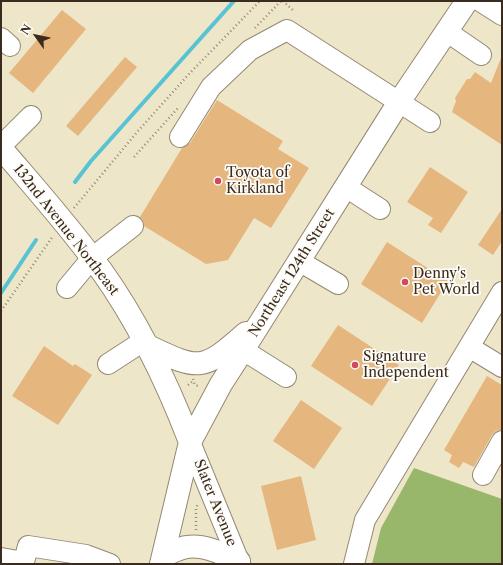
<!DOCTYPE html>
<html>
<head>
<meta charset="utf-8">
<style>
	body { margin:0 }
	#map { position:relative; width:503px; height:565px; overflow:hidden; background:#eee6c9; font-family:"Libre Caslon Text",serif }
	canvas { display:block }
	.frame { position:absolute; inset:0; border:2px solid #3b2a1e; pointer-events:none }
	.north { position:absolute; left:16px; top:16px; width:40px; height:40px; -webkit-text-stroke:3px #fdfcf7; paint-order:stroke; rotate:303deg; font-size:11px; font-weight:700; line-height:16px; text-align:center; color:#3b2a1e }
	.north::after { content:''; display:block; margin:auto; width:14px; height:18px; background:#3b2a1e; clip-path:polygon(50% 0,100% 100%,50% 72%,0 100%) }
</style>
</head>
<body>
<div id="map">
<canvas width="503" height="565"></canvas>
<div class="frame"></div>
<div class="north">N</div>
</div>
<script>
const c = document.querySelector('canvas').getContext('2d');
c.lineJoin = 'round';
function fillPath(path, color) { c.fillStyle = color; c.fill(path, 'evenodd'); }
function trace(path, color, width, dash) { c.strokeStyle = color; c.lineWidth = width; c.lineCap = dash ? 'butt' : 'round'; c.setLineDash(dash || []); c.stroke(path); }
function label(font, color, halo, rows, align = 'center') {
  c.font = font + ' "Libre Caslon Text",serif'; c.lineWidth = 3.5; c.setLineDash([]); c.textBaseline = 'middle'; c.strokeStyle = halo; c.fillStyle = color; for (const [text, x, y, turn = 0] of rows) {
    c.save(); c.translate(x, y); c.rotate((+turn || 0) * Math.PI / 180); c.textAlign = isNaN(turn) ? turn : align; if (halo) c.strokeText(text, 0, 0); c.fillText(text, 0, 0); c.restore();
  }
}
const forest = new Path2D(`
	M414,468L502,499V564H372L381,528Z`);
const stream = new Path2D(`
	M75,182L91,161L234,1
	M1,293L36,240`);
const building = new Path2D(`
	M62,10L86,29L33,93L9,73Z
	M125,57L137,67L78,136L66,126Z
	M501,58H502V145L452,112L456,101L455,98L467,79H470L475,72L491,83Z
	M217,100L283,141L278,149L309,168L271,228L254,218L228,260L206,264L144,226L140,217L182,148L190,143Z
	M430,167L468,192L441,233L428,225L433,218L407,202Z
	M502,209V241L493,255L478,245Z
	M387,242L448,281L422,323L361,284Z
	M338,325L399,365L372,406L311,366Z
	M44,346L73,366L75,364L92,375L58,425L12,396Z
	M487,376L502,385V430L496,431L492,435L474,467L463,462L459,468L449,462L452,455L444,450Z
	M301,400L342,428L314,469L273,441Z
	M301,476L316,540L277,550L261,486Z`);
const path = new Path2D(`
	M283,1L294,11
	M255,28L281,1
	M134,157L178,108
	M74,208L138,131L189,74L260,1
	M1,311L53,236
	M193,379L195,385L198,386
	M188,385L193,381
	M196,530V508L198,504`);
const minor = new Path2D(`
	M480,1L502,15
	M446,31L481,55
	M1,38L10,46
	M180,137L211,87L250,50L287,30L430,122
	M1,146L31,116
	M346,187L380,209
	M299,261L338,284
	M67,288L92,258L133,226
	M469,347L502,367
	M243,350L286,377
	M108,364L145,340
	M190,442L240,564
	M483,475L502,441
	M1,558L24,562L28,546L86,555L110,564
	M354,564L365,520L502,292`);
const major = new Path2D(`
	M1,148C35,188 71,228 101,270C139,323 167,382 190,442
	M148,346C200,371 203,371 246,333
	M163,556C170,553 179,548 187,547C204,544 223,554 239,561
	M161,564L190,442L221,384L243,350L399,102L467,1`);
const markers = [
	[218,181,4,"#d1495b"],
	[405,282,4,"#d1495b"],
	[355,365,4,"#d1495b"]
];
const poiNames = [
	["Toyota of",226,173],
	["Kirkland",226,189],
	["Denny's",413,274],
	["Pet World",413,290],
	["Signature",363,357],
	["Independent",363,373]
];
const streetNames = [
	["132nd Avenue Northeast",66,230,52],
	["Northeast 124th Street",292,273,-58],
	["Slater Avenue",215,503,68]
];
fillPath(forest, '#98b76a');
trace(stream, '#58c3d2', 4);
fillPath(building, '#e5b67e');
trace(minor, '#948874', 22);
trace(major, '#948874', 24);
trace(path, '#948874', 2.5, [1, 3]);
trace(minor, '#fff', 20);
trace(major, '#fff', 22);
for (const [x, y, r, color] of markers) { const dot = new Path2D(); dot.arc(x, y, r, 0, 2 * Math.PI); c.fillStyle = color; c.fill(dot); trace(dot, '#fdfcf7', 1.5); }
label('14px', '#3b2a1e', '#fdfcf7', poiNames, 'left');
label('14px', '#3b2a1e', '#fdfcf7', streetNames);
</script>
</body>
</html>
